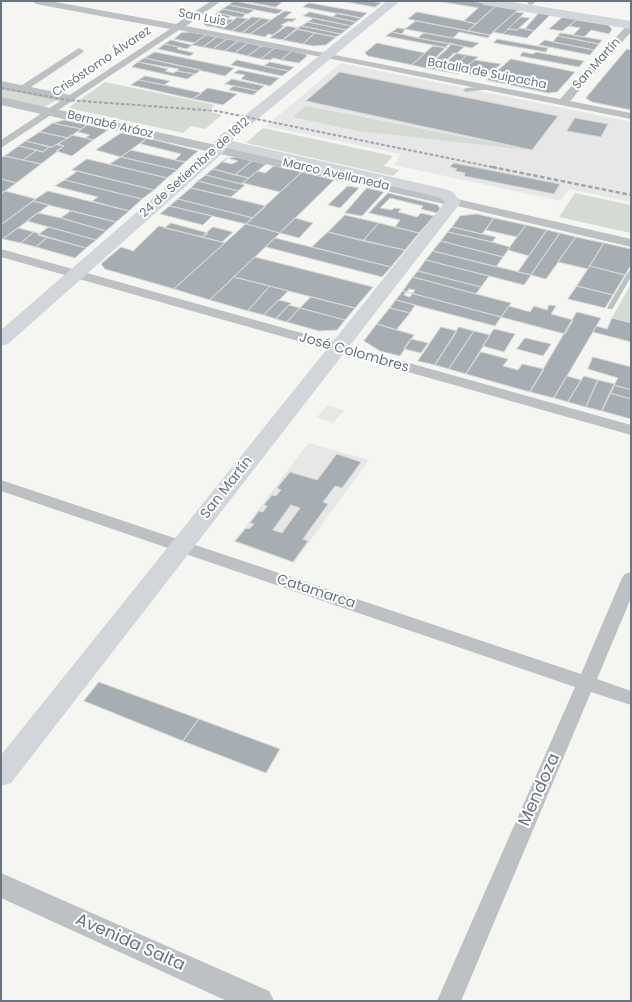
<!DOCTYPE html>
<html>
<head>
<meta charset="utf-8">
<style>
	body { margin:0 }
	#map { position:relative; width:632px; height:1002px; overflow:hidden; background:#f5f5f2; font-family:Poppins,sans-serif }
	canvas { display:block }
	.frame { position:absolute; inset:0; border:2px solid #677581; pointer-events:none }
</style>
</head>
<body>
<div id="map">
<canvas width="632" height="1002"></canvas>
<div class="frame"></div>
</div>
<script>
const c = document.querySelector('canvas').getContext('2d');
c.lineJoin = 'round';
function fillPath(path, color) { c.fillStyle = color; c.fill(path, 'evenodd'); }
function trace(path, color, width, dash) { c.strokeStyle = color; c.lineWidth = width; c.lineCap = dash ? 'butt' : 'round'; c.setLineDash(dash || []); c.stroke(path); }
function label(font, color, halo, rows, align = 'center') {
  c.font = font + ' Poppins,sans-serif'; c.lineWidth = 4; c.setLineDash([]); c.textBaseline = 'middle'; c.strokeStyle = halo; c.fillStyle = color; for (const [text, x, y, turn = 0] of rows) {
    c.save(); c.translate(x, y); c.rotate((+turn || 0) * Math.PI / 180); c.textAlign = isNaN(turn) ? turn : align; if (halo) c.strokeText(text, 0, 0); c.fillText(text, 0, 0); c.restore();
  }
}
const built = new Path2D(`
	M341,63L631,122V202L569,189L561,201L394,165L401,154L266,126Z
	M328,405L344,411L333,423L317,417Z
	M308,443L369,460L294,563L234,542Z`);
const green = new Path2D(`
	M105,82L215,105L208,111L222,115L205,129L191,126L183,133L68,108Z
	M1,89L57,100L44,107L1,98Z
	M306,106L530,150L358,131L293,117Z
	M263,128L393,156L384,166L399,170L393,176L246,143Z
	M575,193L631,205V233L559,217Z
	M631,284V323L612,318Z`);
const building = new Path2D(`
	M234,1L283,10L277,14L229,5Z
	M244,1H275L282,2L276,7Z
	M342,1H372L381,3L375,7Z
	M437,1H471L497,5L476,24L464,21L478,8Z
	M309,3L367,13L361,18L303,7Z
	M229,5L254,10L248,14L223,9Z
	M497,5L519,9L490,35L468,31Z
	M223,9L246,14L241,18L218,13Z
	M285,11L292,12L284,18L296,19L292,22L289,21L281,25L284,26L273,35L268,34L265,37L250,34Z
	M310,12L356,22L351,26L303,16Z
	M417,12L464,21L476,24L468,31L408,19Z
	M516,12L524,13L503,34L493,32Z
	M218,13L231,16L214,27L206,26L203,23Z
	M338,13L361,18L356,22L333,17Z
	M539,13L550,15L534,31L525,29Z
	M238,17L248,19L232,31L222,29Z
	M252,17L262,18L242,33L232,31Z
	M521,17L530,18L517,30L508,29Z
	M563,17L577,20L562,31L549,29Z
	M262,18L271,20L250,34L242,33Z
	M314,18L351,26L346,30L308,22Z
	M226,19L234,20L222,29L214,27Z
	M577,20L608,25L612,29L609,34L591,30L584,37L573,35L580,28L569,26Z
	M416,21L490,35L488,38L459,32L453,38L405,29Z
	M308,22L346,30L341,34L302,26Z
	M287,26L299,28L283,40L270,38Z
	M302,26L341,34L336,37L296,29Z
	M398,28L405,29L402,34L392,32Z
	M520,28L534,31L527,38L503,34L508,29L517,30Z
	M296,29L315,33L303,44L283,40Z
	M190,32L206,35L195,43L174,39L181,33Z
	M392,32L418,38L451,44L448,48L386,36Z
	M315,33L336,37L326,45L313,46L303,44Z
	M424,33L453,38L479,43L472,48L418,38Z
	M560,33L573,35L602,40L599,44L558,36Z
	M206,35L217,37L203,47L192,45Z
	M558,36L599,44L594,50L553,42Z
	M217,37L227,39L213,49L203,47Z
	M227,39L238,41L225,51L213,49Z
	M497,39L548,48L546,52L494,43Z
	M171,40L192,45L187,49L165,44Z
	M545,40L553,42L594,50L590,55L539,45Z
	M238,41L248,43L235,53L225,51Z
	M248,43L262,46L248,56L235,53Z
	M377,43L425,53L412,65L368,56L365,53Z
	M450,43L464,47L437,70L426,68Z
	M165,44L179,47L177,49L194,53L190,56L158,49Z
	M262,46L275,48L261,59L248,56Z
	M433,46L448,48L426,68L412,65Z
	M275,48L292,51L281,60L273,58L270,60L261,59Z
	M627,49L631,50V110L592,102L586,98Z
	M292,51L305,54L307,56L299,63L281,60Z
	M155,52L234,68L225,76L145,58Z
	M523,52L533,54L536,52L584,61L579,67L520,56Z
	M454,53L467,55L448,72L437,70Z
	M467,55L478,57L458,74L448,72Z
	M145,58L201,70L195,74L177,71L179,69L138,62Z
	M511,59L575,72L557,92L548,93L487,80Z
	M237,60L264,66L289,71L282,76L231,65Z
	M475,60L501,64L485,78L459,72Z
	M138,62L168,69L165,71L173,73L177,71L195,74L187,79L132,67Z
	M270,62L294,67L289,71L264,66Z
	M239,70L279,78L270,86L241,79L245,75L234,73Z
	M340,72L558,116L532,150L306,101Z
	M145,76L170,81L164,85L139,80Z
	M232,79L264,86L258,91L225,84Z
	M139,80L164,85L202,93L193,99L131,85Z
	M234,86L258,91L253,95L229,90Z
	M208,88L237,94L223,105L193,99Z
	M575,118L608,124L601,137L567,131Z
	M65,120L87,125L81,129L53,123Z
	M53,123L81,129L68,138L40,132Z
	M87,125L108,130L93,140L85,138L90,135L78,132Z
	M40,132L68,138L52,147L26,141Z
	M121,133L147,138L121,157L96,150Z
	M72,135L93,140L72,156L56,151L64,146L57,145Z
	M147,138L198,151L185,162L175,160L181,154L141,144Z
	M26,141L49,147L43,152L19,146Z
	M58,144L64,146L41,164L23,160L37,150L43,152L49,147H52Z
	M19,146L37,150L23,160L5,156Z
	M131,150L175,160L185,162L177,170L121,157Z
	M5,156L41,164L16,183L1,179V158Z
	M121,157L177,170L167,178L110,164Z
	M236,157L252,161L235,175L213,169L225,159Z
	M227,158L238,161L232,164L223,162Z
	M87,159L167,178L154,190L72,170Z
	M252,161L266,164L249,178L235,175Z
	M454,163L560,184L554,194L464,176L465,173L455,171L457,169L450,167Z
	M274,166L302,172L280,192L243,183L257,171L265,173Z
	M213,169L249,178L241,184L206,175Z
	M78,171L154,190L142,199L65,180Z
	M302,172L334,180L280,233L246,224Z
	M206,175L245,185L238,191L198,181Z
	M1,179L16,183L1,194Z
	M65,180L142,199L129,211L92,201L98,197L55,186Z
	M198,181L238,191L231,197L191,188Z
	M348,186L359,188L340,208L328,205Z
	M191,188L266,206L253,218L178,199Z
	M367,188L384,192L362,216L345,213Z
	M5,191L36,199L1,225V194Z
	M48,191L129,211L116,222L33,201Z
	M388,193L438,205L440,209L437,213L421,209L423,206L390,198L380,208L392,210L394,208L401,209L398,212L417,217L421,213L434,216L419,233L395,227L400,220L369,213Z
	M178,199L253,218L246,224L170,206Z
	M33,201L49,205L3,239L1,238V225Z
	M170,206L212,216L203,225L160,214Z
	M71,211L116,222L106,231L61,218Z
	M38,213L61,218L106,231L96,240L27,221Z
	M477,214L494,218L482,234L452,227L460,216Z
	M345,215L379,223L363,241L328,232Z
	M295,218L313,223L299,238L280,233Z
	M494,218L526,225L517,237L486,230Z
	M171,223L208,233L202,237L165,228Z
	M379,223L419,233L405,250L363,241Z
	M246,224L280,233L210,300L174,289Z
	M526,225L547,230L529,256L508,250Z
	M159,226L225,243L174,289L105,269L101,264L121,247L133,251Z
	M49,227L96,240L86,248L38,235Z
	M213,227L233,232L222,242L202,237Z
	M452,227L482,234L496,237L492,242L448,232Z
	M18,228L34,232L21,243L3,239Z
	M547,230L560,233L531,275L518,272Z
	M34,232L48,237L36,247L21,243Z
	M328,232L405,250L391,267L312,247Z
	M448,232L492,242L510,247L503,257L441,241Z
	M560,233L576,237L546,279L531,275Z
	M48,237L86,248L75,258L36,247Z
	M576,237L604,243L588,269L558,262Z
	M275,238L391,267L382,277L266,247Z
	M441,241L503,257L496,267L433,251Z
	M604,243L631,249V265L625,275L590,266Z
	M433,251L531,275L524,285L426,260Z
	M255,257L373,287L355,308L234,277Z
	M426,260L489,276L481,287L418,271Z
	M590,266L625,275L613,295L577,286Z
	M418,271L481,287L476,294L413,277Z
	M234,277L270,286L248,311L210,300Z
	M413,277L476,294L511,303L501,317L403,291Z
	M270,286L288,291L264,315L248,311Z
	M577,286L613,295L605,308L568,299Z
	M409,289L415,290L410,297L404,295Z
	M403,291L501,317L495,326L396,300Z
	M311,297L355,308L345,320L300,308Z
	M279,300L291,303L276,319L264,315Z
	M396,300L415,305L410,313L390,308Z
	M289,305L300,308L287,322L276,319Z
	M549,305L556,306L551,314L573,320L565,334L501,317L509,306L530,312L534,306L547,310Z
	M300,308L345,320L337,330L319,331L287,322Z
	M390,308L410,313L396,330L377,324Z
	M577,312L601,318L554,398L530,392Z
	M612,318L631,323V342L593,332L596,326L607,329Z
	M377,324L414,335L400,356L380,351L364,341Z
	M441,327L457,331L435,365L418,361Z
	M459,327L474,331L449,369L435,365Z
	M494,329L515,334L504,352L483,346Z
	M474,331L490,335L466,374L449,369Z
	M525,338L551,344L543,356L517,349Z
	M411,339L428,343L421,353L404,349Z
	M481,352L508,359L503,366L518,370L522,364L544,369L530,392L466,374Z
	M593,357L631,367V390L614,385L618,378L588,369Z
	M567,376L581,380L568,402L554,398Z
	M584,376L598,380L586,407L568,402Z
	M598,380L615,384L602,411L586,407Z
	M614,385L631,390V399L610,393Z
	M610,393L631,399V419L602,411Z
	M337,454L361,462L342,488L335,486L323,502L328,504L303,539L308,541L293,562L235,541L246,528L249,529L254,524L250,523L259,511L263,512L267,506L264,505L272,495L276,496L281,490L277,488L290,472L317,480ZM291,505L300,508L282,533L273,530Z
	M99,682L199,719L183,741L84,701Z
	M199,719L280,749L266,773L183,741Z`);
const service = new Path2D(`
	M489,86L492,88L491,89L466,92L463,90L466,88Z
	M631,270V277L613,308L612,309H608L607,308L628,272Z`);
const minor = new Path2D(`
	M32,1H50L176,24L211,1H221L186,26L560,99L628,24L631,23V32L570,101L631,113V119L327,58L179,30L1,148V140L170,29L36,4Z
	M527,1H537L531,5L528,4Z
	M79,48L84,51L82,53L25,91H17L16,89Z
	M453,198L631,239V247L449,204L447,202L449,200Z
	M1,249L631,425V435L1,257Z
	M1,480L581,674L622,578L625,574L631,572V598L597,679L631,691V705L591,692L461,1001H437L575,687L1,491Z`);
const tertiary = new Path2D(`
	M1,81L70,95L76,99L70,103L1,89Z
	M1,97L453,198L458,199L460,202L458,205L453,206L1,105Z
	M1,873L269,991L274,1001H227L1,898Z`);
const secondary = new Path2D(`
	M232,141L445,189L453,192L461,202L11,783L1,786V755L445,202L441,198L434,196L227,148L225,145L227,142Z`);
const primary = new Path2D(`
	M387,1H400L229,143L224,152L8,344L1,346V330L212,147L217,138Z
	M478,1H506L631,21V29L484,5Z`);
const railFar1 = new Path2D(`
	M1,88L68,100L217,111L497,168`);
const rail = new Path2D(`
	M492,167L631,195`);
const farStreetnames = [
	["San Luis",202,18,11],
	["Crisóstomo Álvarez",102,62,-34],
	["San Martín",597,64,-48],
	["Batalla de Suipacha",487,74,11],
	["Bernabé Aráoz",110,125,13],
	["24 de Setiembre de 1812",195,168,-42],
	["Marco Avellaneda",336,175,13]
];
const streetNames = [
	["José Colombres",354,353,16],
	["San Martín",227,488,-52],
	["Catamarca",316,592,18]
];
const nearStreetnames = [
	["Mendoza",540,790,-66],
	["Avenida Salta",130,943,24]
];
fillPath(built, '#e6e7e6');
fillPath(green, '#d5dad2');
fillPath(building, '#a7aeb3');
trace(building, '#d7d7d5', 1);
fillPath(service, '#bdc1c4');
fillPath(minor, '#bdc1c4');
fillPath(tertiary, '#bdc1c4');
fillPath(secondary, '#d2d6da');
fillPath(primary, '#d2d6da');
trace(railFar1, '#9fa5aa', 2, [3.5, 2]);
trace(rail, '#9fa5aa', 2.5, [4.5, 2.5]);
label('12px', '#677581', '#fff', farStreetnames);
label('14px', '#677581', '#fff', streetNames);
label('17px', '#677581', '#fff', nearStreetnames);
</script>
</body>
</html>
